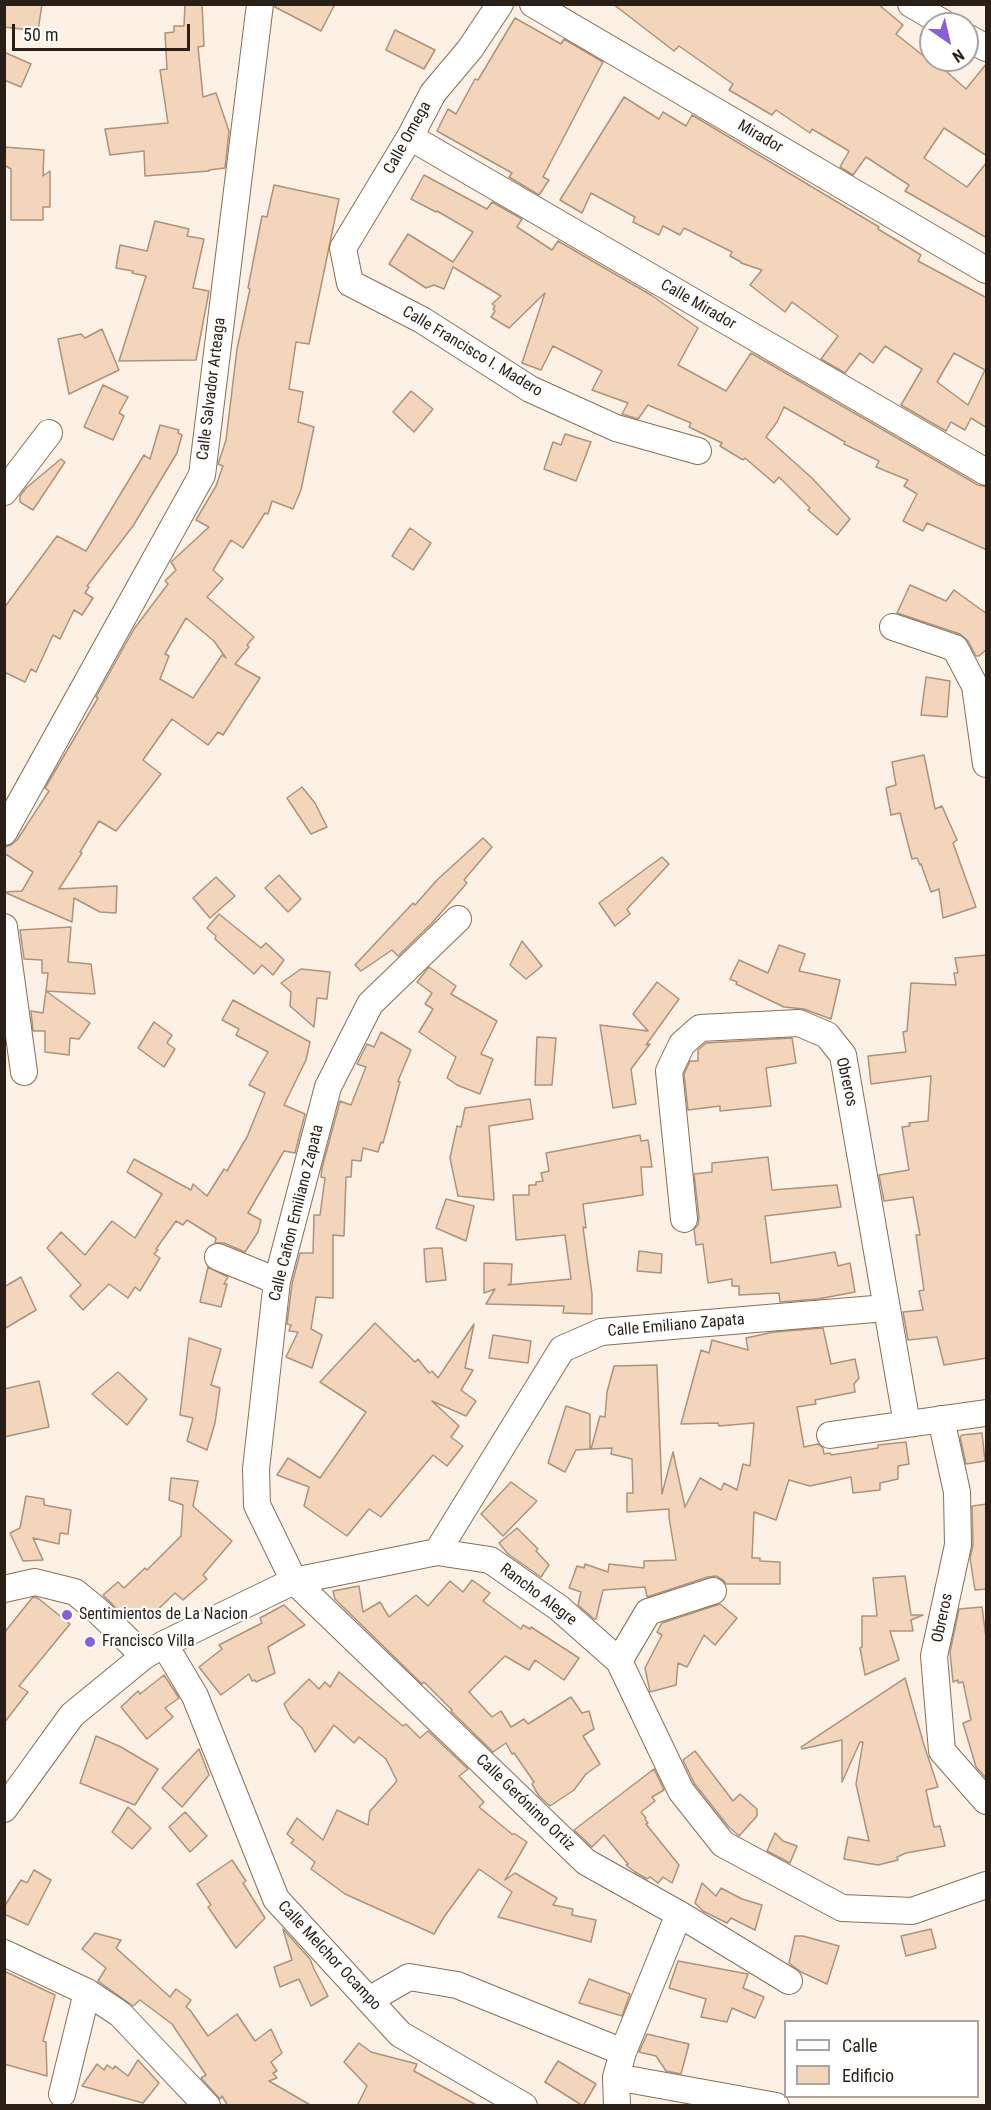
<!DOCTYPE html>
<html>
<head>
<meta charset="utf-8">
<style>
	body { margin:0 }
	#map { position:relative; width:991px; height:2110px; overflow:hidden; background:#fdf1e6; font-family:"Roboto Condensed",sans-serif }
	canvas { display:block }
	.frame { position:absolute; inset:0; border:6px solid #2a1f16; pointer-events:none }
	.legend { position:absolute; left:784px; top:2020px; width:195px; height:78px; box-sizing:border-box; background:#fff; border:2px solid #aaa5a2; margin:0; padding:8px 10px; list-style:none; font-size:18px; color:#2a1f16 }
	.legend li { display:flex; align-items:center; gap:12px; height:30px }
	.legend b { width:30px; border:2px solid #aaa5a2 }
	.north { position:absolute; left:919px; top:12px; width:60px; height:60px; box-sizing:border-box; background:#fff; border:2px solid #aaa5a2; border-radius:50%; rotate:146deg; font-size:16px; font-weight:700; line-height:24px; text-align:center; color:#2a1f16 }
	.north::after { content:''; display:block; margin:auto; width:21px; height:27px; background:#895ed8; clip-path:polygon(50% 0,100% 100%,50% 72%,0 100%) }
	.scale { position:absolute; left:12px; top:24px; width:178px; height:27px; box-sizing:border-box; border:3px solid #2a1f16; border-top:0; padding-left:8px; font-size:18px; line-height:21px; white-space:nowrap; color:#2a1f16; -webkit-text-stroke:4px #fff; paint-order:stroke }
</style>
</head>
<body>
<div id="map">
<canvas width="991" height="2110"></canvas>
<div class="frame"></div>
<ul class="legend">
<li><b style="height:8px;background:#fff"></b>Calle</li>
<li><b style="height:16px;background:#f2d5bb"></b>Edificio</li>
</ul>
<div class="north">N</div>
<div class="scale">50 m</div>
</div>
<script>
const c = document.querySelector('canvas').getContext('2d');
c.lineJoin = 'round';
function fillPath(path, color) { c.fillStyle = color; c.fill(path, 'evenodd'); }
function trace(path, color, width, dash) { c.strokeStyle = color; c.lineWidth = width; c.lineCap = dash ? 'butt' : 'round'; c.setLineDash(dash || []); c.stroke(path); }
function label(font, color, halo, rows, align = 'center') {
  c.font = font + ' "Roboto Condensed",sans-serif'; c.lineWidth = 4.5; c.setLineDash([]); c.textBaseline = 'middle'; c.strokeStyle = halo; c.fillStyle = color; for (const [text, x, y, turn = 0] of rows) {
    c.save(); c.translate(x, y); c.rotate((+turn || 0) * Math.PI / 180); c.textAlign = isNaN(turn) ? turn : align; if (halo) c.strokeText(text, 0, 0); c.fillText(text, 0, 0); c.restore();
  }
}
const building = new Path2D(`
	M4,4H42L38,31L4,27Z
	M185,4H202L204,46L198,47L203,97L216,93L229,131L225,168L209,170V171L145,176L144,151L110,155L105,129L168,123L160,70L167,69L165,33L174,32V26H184Z
	M275,4H335L321,31L275,7Z
	M613,4H878L903,25L896,34L936,66L938,64L966,89L987,63V156L944,128L924,158L967,187L987,162V238L905,191L909,185L866,157L853,175L840,167L849,151L812,129L810,133L776,110L772,115L729,90L733,84L679,46L674,51Z
	M515,18L561,44L564,39L603,62L543,177L549,180L539,195L509,177L512,173L437,131L448,109L456,114L475,79L478,80Z
	M395,30L435,50L424,69L386,50Z
	M4,52L31,64L21,87L4,80Z
	M624,97L659,119L663,112L686,126L692,115L879,227L878,229L921,255L918,261L987,298V428L971,418L965,430L951,422L946,431L901,405L922,369L885,346L873,363L860,353L845,373L821,359L838,336L792,302L785,312L750,285L762,270L741,263V262L730,256L732,252L684,228L680,235L663,226L659,235L633,222L635,217L591,193L582,213L560,200ZM954,353L985,370L968,405L937,382Z
	M4,147L44,150L43,176L50,171V207H43V220H11V169L4,165Z
	M424,175L487,209L492,202L522,219L517,227L552,250L558,241L651,295L698,328L678,365L726,391L751,353L978,485L987,487V550L927,523L923,531L903,521L917,494L904,486L908,480L876,467L879,461L844,444L845,442L784,407L777,422L766,437L812,478L850,519L837,535L808,510L810,508L779,477L774,483L745,458L743,460L720,446L722,443L689,427L691,423L648,405L638,419L622,414L628,403L592,390L602,371L553,346L541,370L522,363L545,293L509,328L491,317L495,311L493,309L495,306L492,304L501,296L453,267L444,289L434,285L426,288L389,264L408,234L453,262L473,232L437,211L436,212L411,199Z
	M274,185L339,199L309,344L296,342L289,389L303,392L298,422L314,427L301,490L293,509L272,501L268,514L265,513L243,548L231,540L213,570L223,579L207,597L254,637L247,645L249,647L235,664L260,678L223,735L218,732L208,745L172,719L143,760L161,774L116,831L99,821L80,852L82,853L59,889L117,886L116,913L100,912L74,898L72,922L4,892L22,891L33,872L4,853V847L11,845L17,840L49,791L45,788L98,698L96,697L134,629L168,584L165,581L176,570L171,562L209,527L196,520L216,486L223,466L218,464L226,440L237,349L250,289L248,288L262,216L267,217ZM186,618L214,641L226,658L222,655L193,698L160,679L169,656L165,654Z
	M155,221L189,229L187,236L204,239L193,288L209,291L196,360L119,361L146,276L132,273L133,271L116,268L120,245L147,251Z
	M102,329L119,370L69,394L58,339L81,334L85,338Z
	M103,385L128,397L119,413L124,416L113,440L84,427Z
	M411,391L433,409L414,432L393,412Z
	M160,425L179,430L178,433L182,435L177,453L133,526L87,586L89,587L85,593L93,598L82,615L74,610L60,639L53,635L36,672L31,669L25,682L4,672V608L57,536L86,551L144,455L150,459Z
	M565,434L591,442L576,481L544,469L553,442L561,445Z
	M61,459L65,462L33,510L20,502V496L26,488Z
	M410,528L431,543L413,570L392,556Z
	M910,585L946,601L954,590L987,614V649L979,656H976L968,641L960,634L897,613Z
	M926,677L950,681L947,717L921,715Z
	M924,755L935,809L942,806L957,840L953,843L976,907L943,918L939,889L931,892L921,864L920,865L917,858L912,859L900,813L891,815L886,788L896,785L892,762Z
	M302,787L315,803L327,827L311,834L287,798Z
	M483,838L492,847L464,880L467,883L432,923L398,956L392,950L361,971L355,965L413,903L415,905L437,880Z
	M662,857L669,864L627,909L630,914L615,926L599,903Z
	M279,875L301,899L288,912L265,888Z
	M216,877L235,896L210,918L193,898Z
	M219,914L261,948L266,943L284,960L273,975L262,965L254,974L215,939L216,936L207,928Z
	M71,927L68,962L91,964L95,994L46,991L48,973H42V960L24,959L20,930Z
	M522,941L542,966L526,979L510,965Z
	M779,945L805,954L799,971L840,980L831,1019L804,1009L784,1007L736,984L737,982L730,979L739,960L768,973Z
	M987,955V1358L944,1365L937,1337L908,1340L903,1312L923,1310L919,1291L924,1290L916,1235H920L913,1197L884,1201L879,1175L909,1170L902,1127L910,1126L909,1123L928,1121L931,1076L871,1084L868,1056L906,1052L903,1032L907,1031L911,983L956,985L954,973H958L955,958Z
	M429,967L456,986L451,994L497,1021L481,1054L493,1059L480,1094L457,1085L447,1078L456,1057L419,1032L433,1009L425,1004L432,993L417,982Z
	M301,969L330,972L327,999L317,998L314,1027L290,1006L291,992L281,983Z
	M657,982L679,999L646,1045L650,1044L631,1069L636,1104L613,1108L600,1025L648,1031L633,1014Z
	M46,991L90,1023L79,1039L70,1038L69,1055L45,1052V1031H33L31,1011L43,1013Z
	M233,1000L310,1042L306,1060L284,1105L305,1114L295,1153L284,1151L248,1213L261,1220L258,1232L245,1252L224,1243H215L216,1238L187,1220L183,1225L176,1221L156,1249L158,1250L154,1254L160,1258L140,1291L135,1287L128,1298L109,1284L83,1310L70,1296L81,1285L47,1248L61,1232L85,1255L112,1221L135,1238L162,1194L127,1172L134,1159L191,1190L193,1184L207,1196L224,1169L227,1171L247,1137L265,1093L249,1085L268,1052L236,1035L239,1029L222,1020Z
	M154,1022L172,1035L167,1043L175,1049L164,1067L138,1048Z
	M381,1032L411,1050L398,1081L400,1082L383,1143L381,1142L378,1152L363,1148L361,1161L352,1160L351,1177H346L344,1236L333,1235V1298L316,1297L311,1329L322,1335L312,1368L286,1357L298,1332L289,1331L291,1325L287,1324L292,1284L300,1253H313L314,1215H320L325,1178L321,1177L322,1168L340,1101L351,1105L366,1067L357,1064L367,1044L374,1047Z
	M537,1037L556,1038L552,1085H535Z
	M792,1038L796,1063L766,1068L771,1106L720,1111V1106L688,1110L684,1074L690,1061H698V1050L706,1043Z
	M530,1099L533,1119L489,1126L494,1200L458,1196L450,1158L457,1126L461,1127L465,1108Z
	M640,1135L641,1141L648,1140L652,1167H641L643,1195L583,1204L586,1228L583,1227L592,1294V1314L563,1313L564,1306L486,1304L495,1289L484,1293V1263L512,1264L511,1283L508,1285L571,1279L565,1235L516,1240L513,1195H529V1185H536V1182L543,1181L541,1173L549,1171L546,1153Z
	M768,1157L772,1190L837,1185L841,1207L765,1216L771,1263L835,1252L838,1266L850,1263L855,1292L818,1299L780,1302L779,1293L739,1295V1286H732V1279L708,1283L703,1244L696,1245L694,1229L698,1225L699,1217L694,1174L712,1172V1163Z
	M446,1199L474,1206L466,1241L436,1228Z
	M434,1248H442L446,1280L426,1282L424,1249Z
	M639,1251L662,1254L661,1273L637,1271Z
	M208,1267L228,1277L224,1284H227L221,1307L200,1302Z
	M21,1277L36,1310L4,1329V1287Z
	M375,1323L415,1362L418,1359L429,1373L432,1371L438,1378L474,1324L465,1368L473,1370L461,1390L476,1401L466,1416L432,1401L459,1426L451,1437L463,1446L447,1466L433,1455L381,1517L369,1509L347,1536L304,1506L309,1487L277,1475L288,1458L320,1478L366,1412L320,1382Z
	M823,1328L831,1364L855,1359L859,1378L854,1384L855,1392L815,1400L816,1404L797,1407L804,1447L818,1444L823,1448L824,1454L830,1453L831,1455L878,1448V1445L906,1442L909,1464L898,1466V1479L880,1483V1490L853,1493L851,1477L810,1486L789,1480L776,1520L754,1512L752,1558H760V1561L780,1562V1584H726L723,1580L716,1576L708,1577L647,1597L645,1587L603,1590L596,1619H594L578,1605L581,1592L569,1588L577,1566L584,1568L585,1564L608,1572L609,1564L644,1568V1561L676,1560L669,1517V1509L627,1512V1493H633L632,1459L611,1454L612,1448L591,1449L600,1416L605,1417L607,1392L614,1366L657,1365L662,1494L673,1452L685,1507L700,1478L721,1490L724,1483L737,1490L743,1464L750,1466L754,1423L719,1426L718,1423L681,1424L701,1350L709,1353L712,1340L748,1350L746,1338L774,1332Z
	M493,1335L531,1341L528,1363L489,1358Z
	M189,1338L221,1349L211,1385L220,1388L215,1423L207,1450L187,1441L193,1418L180,1415Z
	M118,1372L147,1399L127,1425L92,1394Z
	M39,1381L49,1427L4,1437V1389Z
	M566,1406L590,1414V1449L576,1450L565,1472L548,1463Z
	M982,1433L985,1461L966,1464L960,1437L962,1435Z
	M171,1478L198,1481L193,1506L232,1541L203,1575L207,1579L183,1600L175,1593L148,1619L141,1612L135,1617L130,1611L124,1616L103,1595L118,1582L124,1588L145,1568L147,1570L181,1536L183,1505L169,1500Z
	M511,1482L537,1501L503,1536L481,1514Z
	M26,1496L44,1499V1505L71,1510L68,1534L60,1533L59,1544L33,1538L43,1560L23,1561L10,1533L20,1528Z
	M987,1504V1589L975,1590L970,1558L973,1545L972,1506Z
	M517,1528L538,1549L536,1551L549,1565L541,1577L508,1554L499,1543Z
	M905,1576L911,1615H923L911,1620L913,1631H890L899,1660L865,1675L860,1648L862,1647V1616H877L873,1578Z
	M472,1580L490,1593L483,1601L521,1629L523,1625L530,1629L531,1627L579,1658L564,1680L535,1660L529,1670L505,1656L469,1692L492,1717L501,1711L511,1727L524,1719L528,1724L571,1697L582,1713L589,1711L594,1729L583,1736L600,1764L586,1774L574,1790L550,1806L539,1796L532,1784L534,1782L514,1753L512,1754L506,1743L493,1752L451,1711L452,1710L424,1682L422,1684L335,1599L333,1591L359,1586L363,1612L380,1602L389,1617L416,1595L428,1606L450,1581L463,1592Z
	M35,1597L39,1599L70,1624L19,1686L28,1692L4,1723V1633L32,1598Z
	M720,1604L737,1618L715,1645L704,1635L687,1667L678,1663L676,1685L650,1692L645,1668L662,1635L657,1632L662,1623Z
	M284,1605L305,1625L268,1647L275,1673L256,1682L255,1680L252,1681L249,1674L221,1695L199,1667L222,1649L219,1645L262,1623L260,1618Z
	M982,1607L987,1645V1779L976,1767L963,1723L971,1720L963,1682L958,1683V1680L953,1682L950,1652L959,1609Z
	M339,1672L403,1726L406,1724L420,1738L428,1731L468,1769L459,1776L484,1802L479,1807L512,1834H515L527,1842L505,1880L515,1873L557,1898L553,1905L573,1909L572,1915L596,1920L591,1942L498,1917L512,1892L479,1869L444,1917L434,1934L345,1894L311,1869L315,1862L291,1843L294,1840L287,1834L297,1818L323,1840L337,1810L368,1825L370,1811L397,1781L386,1759L359,1737L354,1743L334,1725L315,1752L302,1728L291,1718L284,1704L309,1679L319,1689L325,1682L330,1687Z
	M164,1675L179,1698L165,1708L173,1717L147,1739L121,1707L138,1691L140,1694Z
	M905,1678L924,1745L938,1787L926,1790L934,1827L940,1826L945,1846L906,1853L897,1857L898,1860L878,1865L844,1859L848,1837L869,1841L856,1784L863,1742H860L842,1782V1740L802,1749L801,1747Z
	M96,1736L121,1747L158,1769L135,1805L80,1783Z
	M199,1749L209,1775L182,1807L162,1788Z
	M695,1751L733,1801L740,1794L757,1809V1816L739,1836L728,1826L694,1783L683,1760Z
	M654,1769L664,1790L652,1797L655,1801L641,1812L646,1818L645,1819L648,1823L646,1824L679,1865L672,1883L663,1877L658,1883L650,1877L647,1879L635,1872L626,1865L628,1864L604,1835L592,1847L574,1830Z
	M128,1807L151,1828L132,1849L112,1832Z
	M185,1812L207,1836L190,1852L169,1827Z
	M775,1833L783,1841L797,1846L790,1863L767,1851Z
	M232,1860L246,1881L243,1883L265,1918L236,1948L208,1907L211,1905L197,1884Z
	M34,1870L51,1880L28,1925L4,1914V1907L21,1880L27,1883Z
	M702,1883L716,1896L721,1888L742,1899L762,1905L755,1930L731,1918L727,1923L703,1911L695,1903Z
	M283,1929L310,1959L314,1969L328,1996L311,2006L299,1979L280,1987L274,1967L292,1960Z
	M931,1929L936,1948L906,1956L901,1936Z
	M95,1933L121,1940L116,1948L170,1997L176,1989L191,2000L186,2007L190,2010L208,2036L237,2014L255,2041L271,2029L282,2053L271,2062L277,2071L273,2073L277,2078L269,2081L312,2106H228L222,2096L220,2099L201,2078L206,2075L172,2024L140,2000L133,2006L98,1981L106,1968L82,1949Z
	M795,1936H803L839,1946L827,1984L801,1972L789,1963Z
	M678,1961L748,1974L743,1988L764,1997L755,2018L732,2008L727,2022L701,2017L706,1999L669,1988Z
	M4,1971L55,1995L43,2041L46,2042L47,2076L4,2064Z
	M589,1979L630,1994L622,2016L579,2003Z
	M647,2034L689,2044L681,2074L666,2071L656,2056L639,2052Z
	M359,2043L371,2052L417,2064L414,2071L478,2106H357L367,2086L344,2062Z
	M138,2060L159,2083L143,2103L82,2086L97,2064L104,2070L107,2065L113,2069L115,2066L128,2076Z
	M558,2061L596,2084L583,2106L545,2082Z`);
const minor = new Path2D(`
	M500,4L470,49L433,93L410,137L343,248L350,283L422,320L530,389L616,428L698,451
	M533,4L986,270
	M911,4L945,24
	M967,37L986,48
	M410,137L986,472
	M4,492L49,433
	M893,627L955,648L975,686L986,764
	M4,832L202,475L260,4
	M458,919L370,1004L328,1087L277,1281L256,1469L257,1505L294,1581L586,1862L679,1914L789,1981
	M4,927L24,1072
	M684,1219L669,1071L682,1044L700,1028L799,1023L827,1035L843,1055L907,1424
	M218,1257L277,1281
	M941,1419L957,1492L958,1545L934,1656L942,1751L986,1801
	M830,1435L986,1413
	M437,1552L562,1349L601,1332L886,1308
	M4,1589L35,1582L75,1592L97,1610L144,1656
	M164,1644L195,1696L276,1899L400,2034L524,2106
	M619,1661L648,1612L713,1591
	M4,1809L72,1715L144,1656L164,1644L294,1581L437,1552L490,1560L559,1608L619,1661L681,1791L723,1844L842,1908L912,1911L986,1885
	M4,1953L87,1992L120,2014L207,2106
	M369,2000L409,1977L457,1985L623,2052
	M616,2077L776,2106
	M62,2094L87,1992
	M617,2106L616,2077L623,2052L679,1914`);
const markers = [
	[67,1615,6,"#895ed8"],
	[90,1642,6,"#895ed8"]
];
const streetNames = [
	["Mirador",760,137,30],
	["Calle Omega",408,138,-61],
	["Calle Mirador",698,305,30],
	["Calle Francisco I. Madero",472,352,31],
	["Calle Salvador Arteaga",212,389,-83],
	["Obreros",846,1082,77],
	["Calle Cañon Emiliano Zapata",297,1213,-76],
	["Calle Emiliano Zapata",676,1326,-5],
	["Rancho Alegre",538,1595,37],
	["Obreros",943,1618,-78],
	["Calle Gerónimo Ortiz",525,1803,44],
	["Calle Melchor Ocampo",329,1956,47]
];
const poiNames = [
	["Sentimientos de La Nacion",79,1615],
	["Francisco Villa",102,1642]
];
fillPath(building, '#f2d5bb');
trace(building, '#ae9279', 1.5);
trace(minor, '#896f57', 28);
trace(minor, '#fff', 26);
for (const [x, y, r, color] of markers) { const dot = new Path2D(); dot.arc(x, y, r, 0, 2 * Math.PI); c.fillStyle = color; c.fill(dot); trace(dot, '#fff', 2); }
label('16px', '#2a1f16', '#fff', streetNames);
label('16px', '#2a1f16', '#fff', poiNames, 'left');
</script>
</body>
</html>
